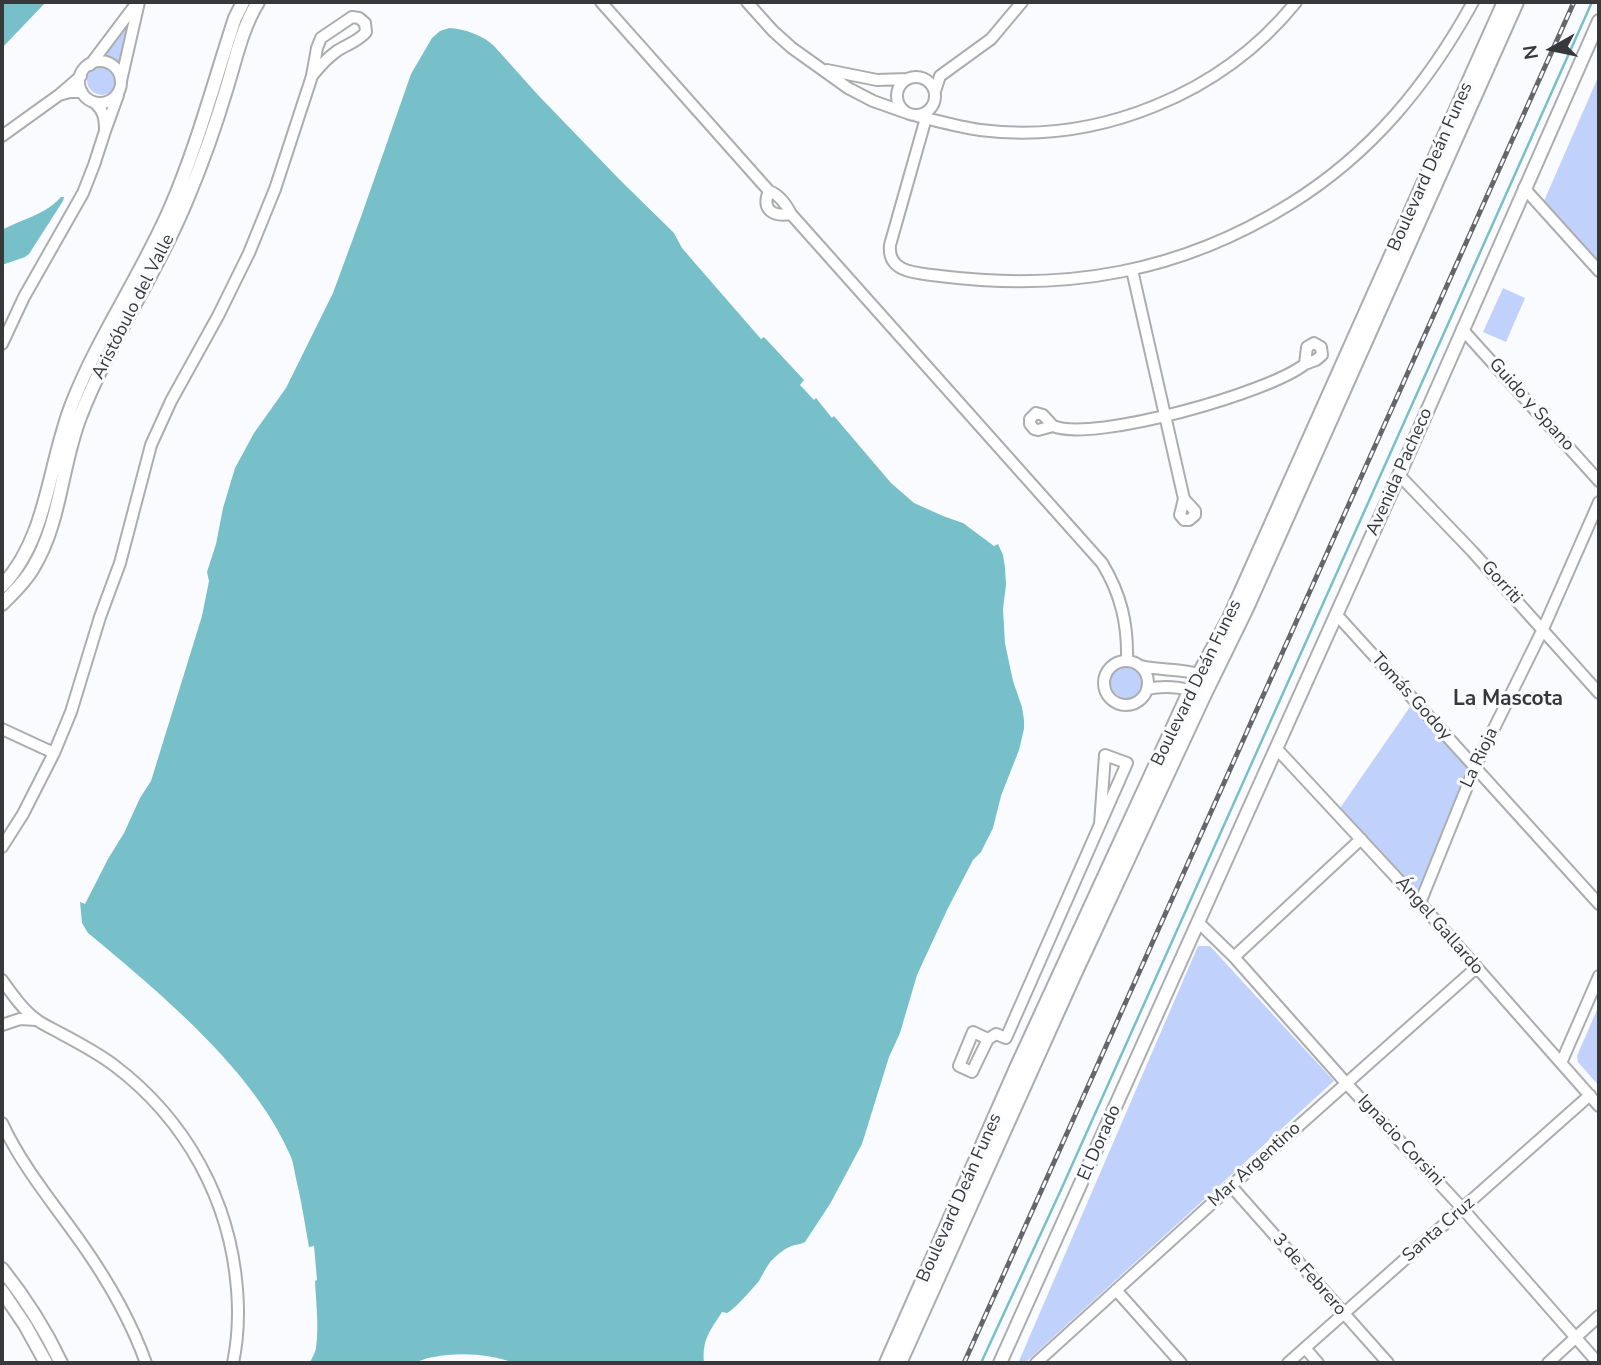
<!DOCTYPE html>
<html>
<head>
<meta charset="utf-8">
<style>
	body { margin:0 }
	#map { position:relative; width:1601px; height:1365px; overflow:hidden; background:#fafbfe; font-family:"Nunito Sans",sans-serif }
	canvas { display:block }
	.frame { position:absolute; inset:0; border:4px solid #373839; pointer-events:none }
	.north { position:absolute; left:1517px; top:14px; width:70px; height:70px; -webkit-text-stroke:5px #fafbfe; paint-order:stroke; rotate:261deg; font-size:19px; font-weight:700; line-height:28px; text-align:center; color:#373839 }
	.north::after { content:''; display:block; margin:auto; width:24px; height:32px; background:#373839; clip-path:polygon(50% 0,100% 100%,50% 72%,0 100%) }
</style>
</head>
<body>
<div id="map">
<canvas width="1601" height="1365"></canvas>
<div class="frame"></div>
<div class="north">N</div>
</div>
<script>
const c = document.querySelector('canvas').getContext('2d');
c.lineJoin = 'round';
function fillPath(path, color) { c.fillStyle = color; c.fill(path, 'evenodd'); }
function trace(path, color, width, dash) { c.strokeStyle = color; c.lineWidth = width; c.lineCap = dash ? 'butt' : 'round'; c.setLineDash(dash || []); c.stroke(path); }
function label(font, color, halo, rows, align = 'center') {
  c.font = font + ' "Nunito Sans",sans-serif'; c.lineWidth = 6; c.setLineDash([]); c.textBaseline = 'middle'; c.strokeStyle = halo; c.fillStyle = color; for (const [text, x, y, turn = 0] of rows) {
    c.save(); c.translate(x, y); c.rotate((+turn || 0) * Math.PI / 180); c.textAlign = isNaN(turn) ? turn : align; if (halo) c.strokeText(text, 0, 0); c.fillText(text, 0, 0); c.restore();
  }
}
const green = new Path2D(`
	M131,16L120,66L114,60L103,56Z
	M87 80a15 15 0 1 1 30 0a15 15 0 1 1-30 0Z
	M1599,75V263L1544,201Z
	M1503,288L1525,298L1506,342L1483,332Z
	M1110 681a17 17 0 1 1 34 0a17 17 0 1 1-34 0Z
	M1412,704L1472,767L1418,896L1338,811Z
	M1198,946H1210L1334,1081L1026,1362L1019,1361Z
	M1599,1005V1086L1578,1062L1577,1056Z`);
const water = new Path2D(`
	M2,2H46L2,48Z
	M449,28C465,29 483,35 495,47L538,95L619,179L674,233L682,248L694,262L761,339L764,337L804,380L800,385L814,400L816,398L832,418L834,416L891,483L914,503L943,516L963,523L994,546L998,544L1003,555L1005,568L1006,585L1003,609L1005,643L1013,681L1022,707L1024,720V729L1019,750L1001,796L993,828L981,852L973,860L948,908L917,975L900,1033L889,1057L862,1144L830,1204L805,1242C802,1244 798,1244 795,1245C786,1247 777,1255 771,1261C766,1267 763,1274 759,1281C753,1288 734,1310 727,1313L722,1312C710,1331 702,1339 704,1363H514C492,1354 457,1352 434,1357C425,1358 417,1363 408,1363C375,1365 343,1363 310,1363C312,1357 315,1354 316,1348C319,1326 316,1303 315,1281L317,1280L314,1246L309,1247C305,1225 302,1204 297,1183C295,1175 294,1165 291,1157C255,1071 159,992 88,933L82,923L80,902L85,904L108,859L124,833L140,798L151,781L202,616L209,581L207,572L216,544L223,508L235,468L254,433L286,388L333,293L362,214L411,74L432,38L440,31Z
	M61,197H64L63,201L29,254L25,257L2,265V230C22,219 45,215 61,197Z`);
const stream = new Path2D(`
	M981,1363L1060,1192L1592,2`);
const minor = new Path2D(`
	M601,2L769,191C780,195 786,204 791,214C773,217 761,210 769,191
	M747,2L773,31L792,48L848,88L873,101L907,113
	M79 82a21 21 0 1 1 42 0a21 21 0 1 1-42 0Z
	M90,65L136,4
	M827,70L877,80L907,79
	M81,76L59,95L70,92H82
	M897 96a19 19 0 1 1 38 0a19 19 0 1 1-38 0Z
	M121,81L139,2
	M935,91L940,76L991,39L1022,2
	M95,103C104,111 105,119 105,131L118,95
	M917,116C938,121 959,127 980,130C1098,145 1222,94 1296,2
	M926,118L890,245C887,274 919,273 940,276C1067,292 1181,272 1290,204C1371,154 1428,84 1473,2
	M2,136L59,95
	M1524,188L1599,271
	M791,214L1102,563C1121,594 1128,624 1127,661
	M1132,270L1184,499
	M1462,329L1599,481
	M1314,343L1321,347L1322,355L1316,360L1305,364L1307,347Z
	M2,344L24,297L83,193L94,165L105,131
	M1036,413L1043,415L1053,426L1038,430L1034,429L1030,424V419Z
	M1053,426C1093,443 1271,392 1305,364
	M1399,475L1472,551L1599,693
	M1184,499L1195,511V515L1189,520H1184L1180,515Z
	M1336,614L1599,904
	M1104 683a22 22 0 1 1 44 0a22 22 0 1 1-44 0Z
	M1141,666C1161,671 1187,668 1205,677
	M1147,689C1162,686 1182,686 1196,693
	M2,729L54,753
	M1276,748L1420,903L1599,1106
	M2,847L23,814L54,753L71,712L100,617L120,563L151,445L171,401L218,316L249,253L275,189L312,76L317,48L321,38L352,17L359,18L365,23L366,32C359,41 346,45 337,51C327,58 319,67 312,76
	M1420,903L1475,767L1543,629L1599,502
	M1198,922L1234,957L1346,1083L1463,1209L1598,1363
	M1234,957L1361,839
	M2,980C12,994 23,1010 37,1020C44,1025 53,1029 60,1033C79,1043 98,1053 115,1066C186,1120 230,1200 237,1289C239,1313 238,1339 233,1363
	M2,1025L20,1019L36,1020
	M988,1039L972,1072L959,1066L973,1032L988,1039L996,1034L1006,1038L1127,763L1105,755L1100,824
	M1561,1063L1599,976
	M2,1123C23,1168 54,1204 82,1244C108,1281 131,1321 146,1363
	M1231,1186L1388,1363
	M1116,1290L1181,1363
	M1305,1348L1318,1363
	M1036,1363L1231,1186L1476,968
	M1288,1363L1590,1095
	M1548,1363L1599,1316`);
const tertiary = new Path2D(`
	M2,586C48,537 48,465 72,404C98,337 141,276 170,209C197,147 214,82 235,18L243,2
	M2,604C13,593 25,582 33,568C61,522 61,466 80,417C110,340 157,273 188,197C203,161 216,124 227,87C236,58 242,28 258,2
	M2,1269C25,1298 45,1329 61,1363
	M2,1291L25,1325L46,1363
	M1000,1363L1399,475L1599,21`);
const secondary = new Path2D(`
	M887,1363L1018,1066L1191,690L1230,618L1505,2
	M899,1363L1073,976L1203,696L1246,608L1516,2`);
const rail = new Path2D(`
	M964,1363L1574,2`);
const streetNames = [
	["Boulevard Deán Funes",1431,167,-66],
	["Aristóbulo del Valle",134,307,-63],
	["Guido y Spano",1531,405,48],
	["Avenida Pacheco",1400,472,-66],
	["Gorriti",1501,583,48],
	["Boulevard Deán Funes",1197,683,-64],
	["Tomás Godoy",1411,697,48],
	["La Rioja",1480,758,-65],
	["Ángel Gallardo",1439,926,49],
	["Ignacio Corsini",1400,1141,47],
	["El Dorado",1100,1143,-66],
	["Mar Argentino",1255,1165,-42],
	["Boulevard Deán Funes",960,1198,-66],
	["Santa Cruz",1439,1230,-41],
	["3 de Febrero",1309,1275,49]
];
const quarterNames = [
	["La Mascota",1508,700]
];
fillPath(green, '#c0d2fc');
fillPath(water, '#77c0c9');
trace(stream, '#77c0c9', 2.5);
trace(minor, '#abadaf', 14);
trace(tertiary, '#abadaf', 16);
trace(secondary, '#abadaf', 18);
trace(minor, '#fff', 10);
trace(tertiary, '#fff', 12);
trace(secondary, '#fff', 14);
trace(rail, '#656668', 5);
trace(rail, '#fafbfe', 2.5, [8]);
label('18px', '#373839', '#fafbfe', streetNames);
label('bold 21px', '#373839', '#fafbfe', quarterNames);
</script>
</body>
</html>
